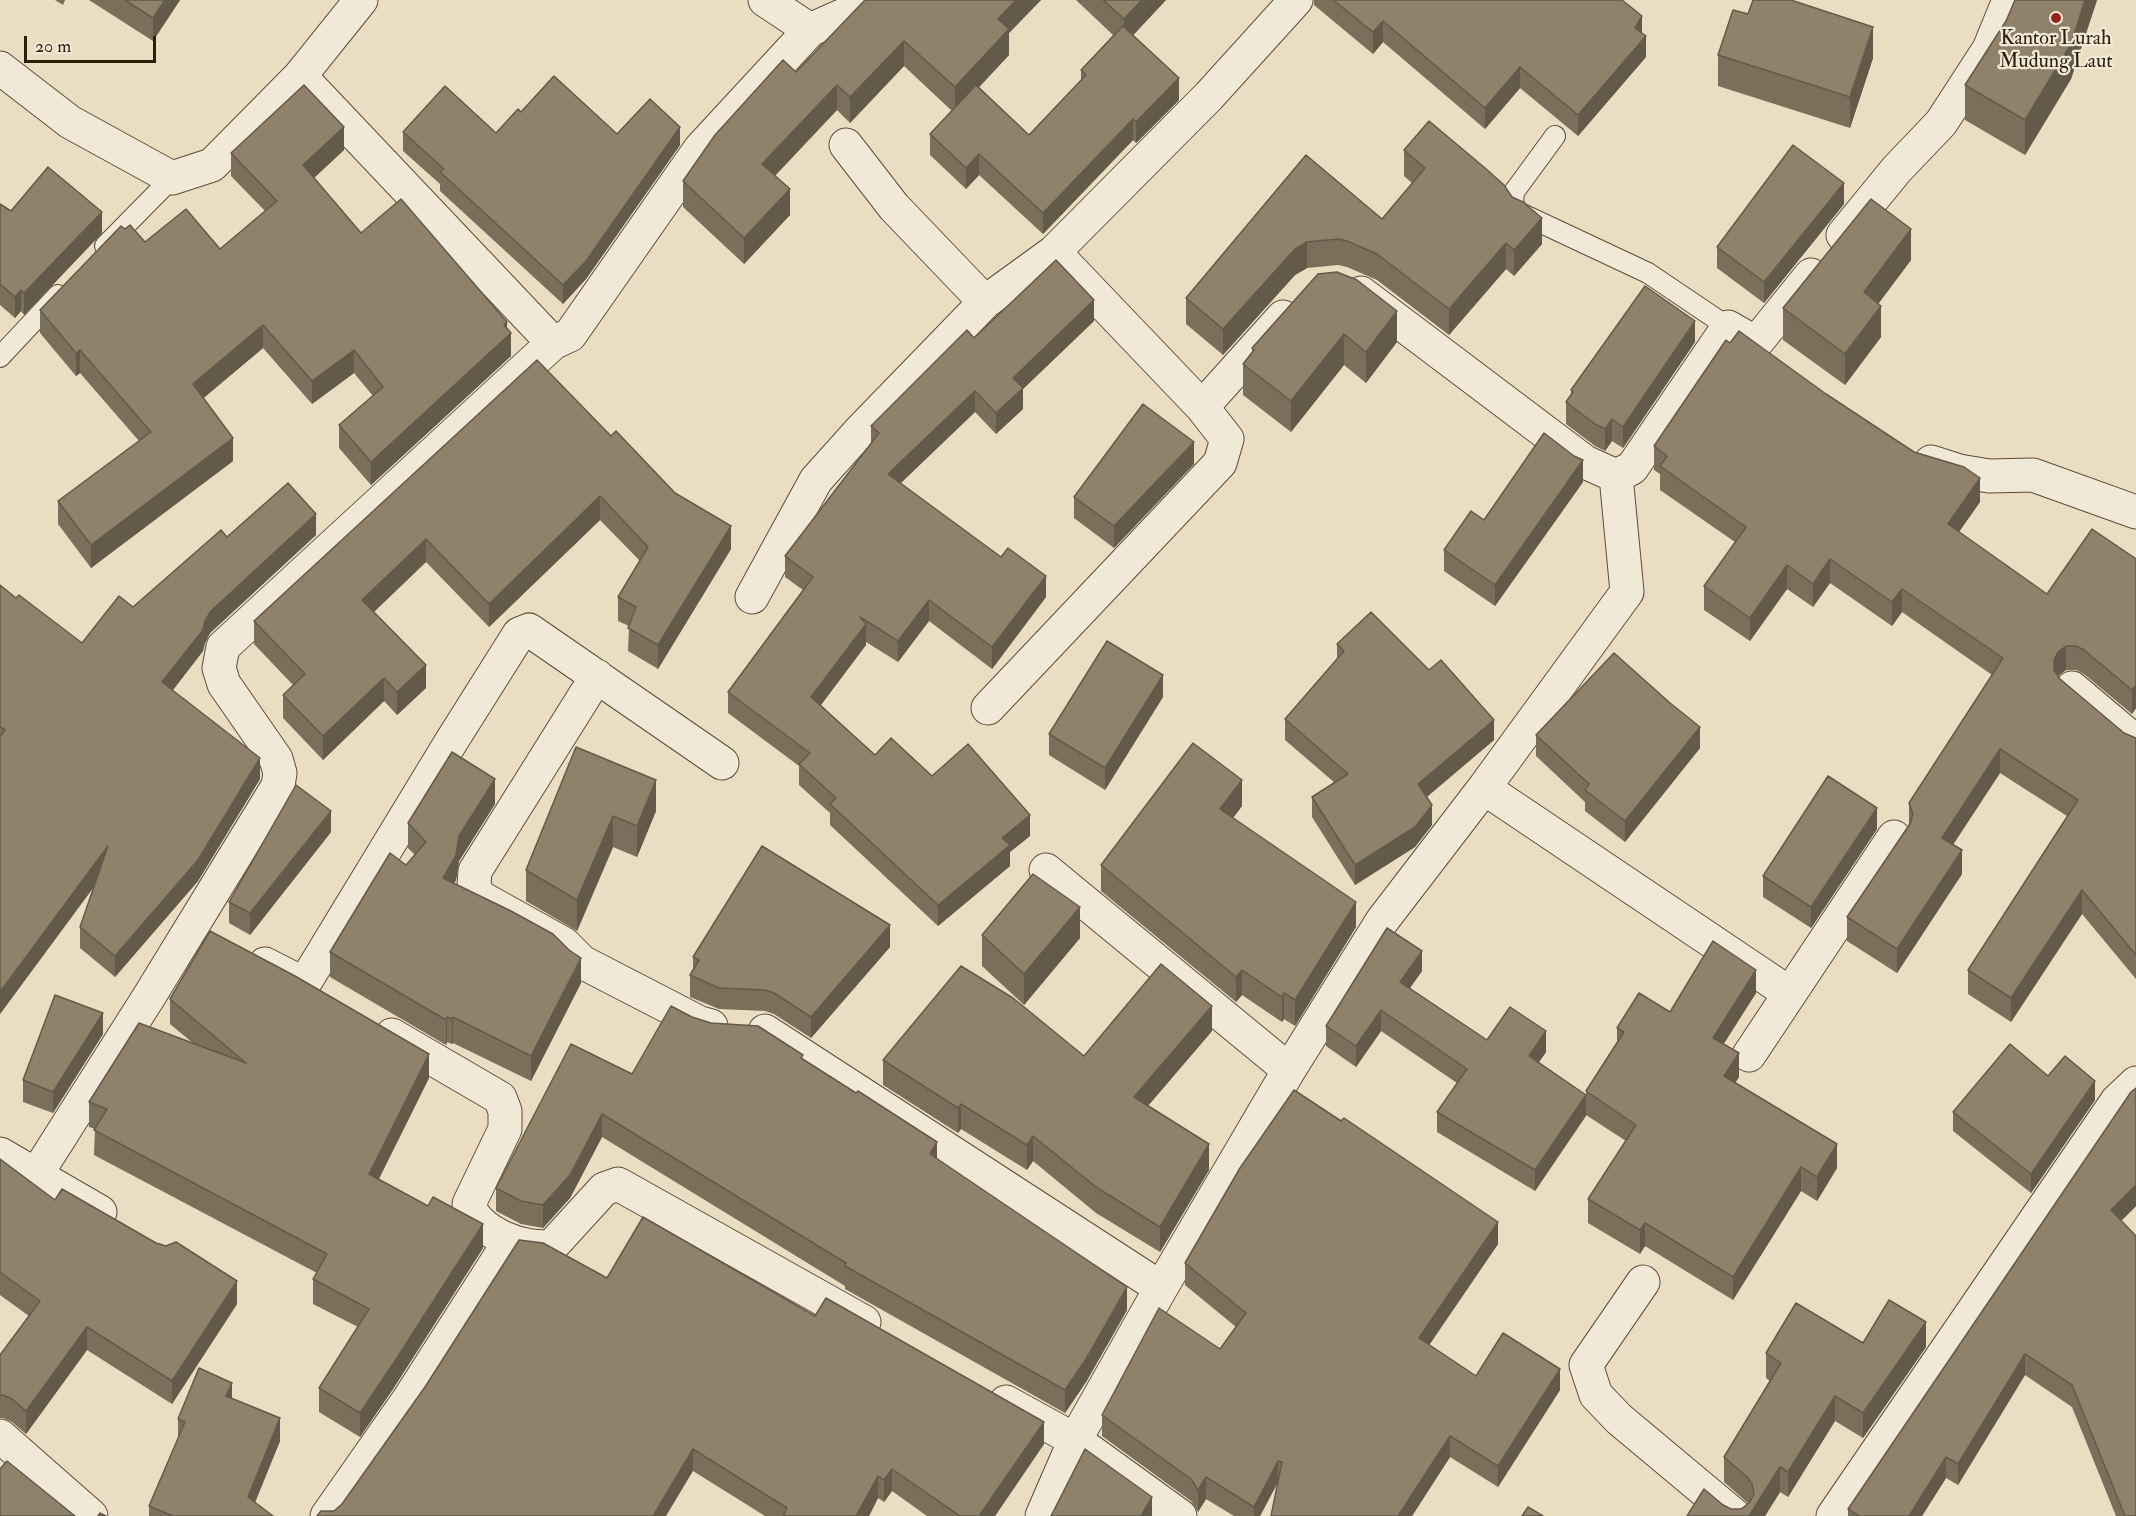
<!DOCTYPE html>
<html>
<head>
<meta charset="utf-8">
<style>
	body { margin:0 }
	#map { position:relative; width:2136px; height:1516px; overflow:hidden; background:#eaddc2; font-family:"IM FELL Double Pica",serif }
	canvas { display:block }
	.scale { position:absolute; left:24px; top:36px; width:132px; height:27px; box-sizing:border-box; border:3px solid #2c1e0a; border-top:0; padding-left:8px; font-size:18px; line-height:21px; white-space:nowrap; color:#2c1e0a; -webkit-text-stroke:4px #f1e9d7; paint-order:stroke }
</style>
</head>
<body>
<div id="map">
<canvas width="2136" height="1516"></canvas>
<div class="scale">20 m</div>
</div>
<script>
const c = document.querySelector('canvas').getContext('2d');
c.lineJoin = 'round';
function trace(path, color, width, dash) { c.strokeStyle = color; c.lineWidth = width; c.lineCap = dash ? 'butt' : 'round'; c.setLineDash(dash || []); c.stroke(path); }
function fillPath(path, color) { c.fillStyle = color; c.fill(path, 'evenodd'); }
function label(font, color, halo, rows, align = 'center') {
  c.font = font + ' "IM FELL Double Pica",serif'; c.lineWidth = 4.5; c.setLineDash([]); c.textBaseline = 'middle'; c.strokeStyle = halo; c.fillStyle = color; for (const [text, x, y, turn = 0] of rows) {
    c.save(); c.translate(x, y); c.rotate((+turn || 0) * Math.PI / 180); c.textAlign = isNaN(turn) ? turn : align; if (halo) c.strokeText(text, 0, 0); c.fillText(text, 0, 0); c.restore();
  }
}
const service = new Path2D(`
	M1555,136L1514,192L1513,203L1518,212L1648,273L1728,327
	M105,246L172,178
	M0,357L58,295`);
const minor = new Path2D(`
	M765,0L810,30
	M0,68L70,122L172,178L212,165L300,76L361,0
	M300,76L553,343
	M846,145L894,207L985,302
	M1843,235L1897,169L1941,123L1989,49L2009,0
	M1361,293L1585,462L1616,476L1632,468L1728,327L1756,343L1811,275
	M1202,407L1283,317
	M1931,462L1959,471L1989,476L2033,475L2136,512
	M752,597L816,480L860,431L985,302L1054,252L1209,96L1296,0
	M597,676L475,871L474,885L478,896L564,944L582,962L700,1023L711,1026
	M2072,688L2136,742
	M988,708L1220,463L1227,439L1202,407L1054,252
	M1484,788L1789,993
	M1046,870L1289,1070
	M265,964L304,984L451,742L519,634L529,630L722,763
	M765,1031L1161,1288
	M392,1035L500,1098L505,1111V1129L469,1204C475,1232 525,1251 552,1246L604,1189L618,1184L864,1322
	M1749,1055L1894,837
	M0,1154L100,1212
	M36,1175L150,995L278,786L280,773L276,759L224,684L219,668L223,647L553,343L570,335L700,149L810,30L846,14L858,0
	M1643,1282L1586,1365L1596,1395L1619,1419L1735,1516
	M1006,1402L1075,1440L1180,1516
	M0,1436L91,1516
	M327,1516L409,1399L510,1241
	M1042,1516L1075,1440L1161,1288L1289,1070L1382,921L1484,788L1627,592L1616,476
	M1833,1516L2117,1101L2136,1083`);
const wall = new Path2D(`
	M55,0H65L63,5Z
	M89,0H180L153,41Z
	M865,0H1041L1009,33V55L979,87L1029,135L1081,80V70L1113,35L1076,0H1166L1133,35L1179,100L1136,143L1133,140L1043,234L979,175L966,189L930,155V134L952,111L904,66L850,123L837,110L775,176L790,215L744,264L683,207V181L796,72Z
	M1314,0H1622L1642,33L1646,57L1578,136L1520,88L1485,129L1383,42L1373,54L1314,5Z
	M2015,0H2097L2071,79L2025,155L1965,120V85L2006,21Z
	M1718,55L1873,58L1850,128L1718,86Z
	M521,112L617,134L680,145L586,279L563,304L440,191V184L403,151V132L496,133Z
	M344,150L314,178L361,233L507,329L511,356L371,485L339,448V425L373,396L354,373L312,404L263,348L203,398L233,461L91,568L58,524V501L139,441L80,373L76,376L40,333V310L125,229L145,242L220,249L265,211L231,176V153Z
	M1404,150L1542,244L1514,276L1506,269L1449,335L1377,280L1347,267L1338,265L1307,268L1295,275L1223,355L1186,324V298L1306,155L1382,219L1412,183L1404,176Z
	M0,204L11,211L102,233L24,315L21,311L15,318L0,305Z
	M1844,204L1764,303L1717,268V247Z
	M1911,260L1878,304L1881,337L1845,385L1783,340V308Z
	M1318,274L1397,342L1366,383L1344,365L1291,432L1243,395V364L1252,352V348Z
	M1094,321L1023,389V409L996,434L975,412L901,483L1046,597L992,669L929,621L898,662L866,642V645L821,705L875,755L932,776L1030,836L1010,852V866L938,926L830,825V813L799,785V766L728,713V692L803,590L785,577V556L871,443V426L974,338Z
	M1695,342L1623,448L1612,441L1605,451L1595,446L1566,424V402L1571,394V390Z
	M1730,343L1826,394L1980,502L1959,532L2047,594L2136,559V708L2132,714L2084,674L2076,670H2066L2058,676L2060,679L2124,733L2136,738V979L2082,914L2011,1022L1968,994V970L2067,816L2000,773L1953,845L1962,874L1897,973L1847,941V917L1909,824V803L1992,675L1902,612L1892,626L1830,583L1813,607L1787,589L1750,641L1704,610V586L1735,542L1660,490V474L1654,470V446Z
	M611,436L675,493L731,549L658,669L628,651L629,626L618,621V597L640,561L600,520L489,627L426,562L374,612L426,688L397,715L384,701L323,760L283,718V695L293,685L254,644V621Z
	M1574,456L1583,482L1495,606L1444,571V550L1484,520Z
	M1194,464L1114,548L1074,518V497Z
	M316,535L210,633L205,643L203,651L173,690L260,779L198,881L115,977L80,948V927L94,887L0,1014V585L16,598L82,643L133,607L227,537Z
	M1337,644L1494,740L1427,797L1432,825L1415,847L1355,885L1312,817V797L1335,783L1285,740V719L1337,659Z
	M1163,697L1105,790L1049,755V734Z
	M1536,735L1700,748L1625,842L1585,811V802L1536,756Z
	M576,747L656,811L637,857L613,847L577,931L526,901V870Z
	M495,804L459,861L456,880L454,883L581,983L531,1081L453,1043L452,1044L447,1042L446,1045L330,977V952L415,855L408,848V823Z
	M1242,806L1233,818L1356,927L1295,1026L1284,1019L1282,1022L1242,995L1236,1002L1101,891V865Z
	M1877,829L1811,928L1763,897V876Z
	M331,832L250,935L229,923V902Z
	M982,935L1080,938L1024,1005L982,966Z
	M890,947L811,1038L774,1014L765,1011L719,1009L690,997V975L693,970V957Z
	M1422,971L1410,988L1487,1040L1546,1052L1539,1062L1586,1095V1091L1617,1042V1028L1670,1012L1756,993L1723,1044L1739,1077L1735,1083L1837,1168L1817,1201L1801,1191L1733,1300L1645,1246L1640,1254L1588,1223V1199L1626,1141L1586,1115L1535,1191L1437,1132V1112L1457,1083L1381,1031L1356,1067L1326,1046V1026Z
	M170,999L429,1078L379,1179L483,1248L393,1389L360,1437L319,1412V1388L358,1327L313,1304V1279L317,1273L94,1155L95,1129L89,1127V1102L194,1044L170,1024Z
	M692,1017L803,1060L937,1159L1127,1310L1086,1382L1065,1413L845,1289V1286L602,1137L570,1198L543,1228L521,1224L496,1211V1188L632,1074Z
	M1212,1031L1148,1106L1209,1170L1160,1252L1096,1213L1033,1161L1027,1170L961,1129L958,1133L883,1085V1060L1084,1056Z
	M103,1034L53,1113L23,1102V1080Z
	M2136,1088V1206L2121,1221L2136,1516H2116L2072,1407L2025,1375L1958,1485L1946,1478L1922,1516H1848V1509Z
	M2095,1100L2031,1193L1953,1131V1112Z
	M0,1159L55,1200L237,1304L172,1404L87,1350L26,1434L12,1422L3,1418H0V1355L29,1316L0,1295Z
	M1498,1244L1429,1345L1476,1376L1560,1390L1498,1487L1450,1457L1412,1516H1271L1278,1482L1260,1516H1234L1206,1499L1198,1512L1191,1501L1102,1436V1415L1220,1349L1236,1327L1185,1285V1263Z
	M607,1278L815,1316L1044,1444L995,1516H927L892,1491L884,1502L878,1498L869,1516H765L693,1471L334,1511Z
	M1863,1343L1926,1347L1863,1438L1835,1421L1788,1497L1780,1492L1765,1516H1687L1723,1505L1731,1509H1741L1749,1504L1724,1482V1457L1770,1381L1766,1378V1353Z
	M232,1398L280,1441L255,1503L273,1516H149V1506L178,1439V1419Z`);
const shadedWall = new Path2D(`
	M165,0H180L153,41V18Z
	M1016,0H1041L1009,33V55L955,113V87L998,19Z
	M1142,0H1166L1124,45V19Z
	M2085,0H2097L2071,79L2025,155V120Z
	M1642,16V38L1646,36V57L1578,136V115L1635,28Z
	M1383,21V42L1373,54V32Z
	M1873,27V58L1850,128V97Z
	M904,41V66L850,123V97Z
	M1520,67V88L1485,129V108Z
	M1179,78V100L1136,143V122Z
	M837,85V110L762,189V164Z
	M1133,119V140L1043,234V213Z
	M344,127V150L303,188V165Z
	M680,127V145L586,279L563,304V285Z
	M979,154V175L966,189V168Z
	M1844,183V204L1764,303V282Z
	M790,189V215L744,264V238Z
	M102,212V233L24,315V293Z
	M1542,218V244L1514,276V250Z
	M1911,229V260L1864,323V292Z
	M1307,242V268L1295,275L1223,355V329L1295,249Z
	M1506,243V269L1449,335V309Z
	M21,290V311L15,318V297Z
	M1094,300V321L1023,389V409L996,434V413L1013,378Z
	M1881,306V337L1845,385V354Z
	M1397,311V342L1366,383V352Z
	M1695,321V342L1623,448V427Z
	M507,322V337L511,333V356L371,485V462Z
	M263,325V348L193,407V384Z
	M1344,334V365L1291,432V401Z
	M80,350V373L76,376V353Z
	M354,350V373L312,404V381Z
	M975,391V412L888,495V474Z
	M1612,419V441L1605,451V429Z
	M233,438V461L91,568V545Z
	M1194,442V464L1114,548V526Z
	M1583,460V482L1495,606V585Z
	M1980,478V502L1948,547V524Z
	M600,496V520L489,627V604Z
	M316,514V535L210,633L205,643L203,651L162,704V682L205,621L210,612Z
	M731,526V549L658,669V645Z
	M426,539V562L362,623V600Z
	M1830,559V583L1813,607V584Z
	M1787,565V589L1750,641V618Z
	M1046,576V597L992,669V647Z
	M1902,589V612L1892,626V602Z
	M929,600V621L898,662V641Z
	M866,624V645L811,718V697Z
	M2066,646V670L2058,676L2054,684V660L2058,652Z
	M426,665V688L397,715V692Z
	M1163,675V697L1105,790V768Z
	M384,678V701L323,760V736Z
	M2136,685V708L2132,714V690Z
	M1494,720V740L1418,804V784Z
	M1700,727V748L1625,842V821Z
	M2000,749V773L1942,861V838Z
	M260,758V779L198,881L115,977V956Z
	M495,779V804L459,861L456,880L443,903V878L459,836Z
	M656,780V811L637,857V826Z
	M1242,780V806L1220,835V809Z
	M1432,805V825L1415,847L1355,885V865Z
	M1877,808V829L1811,928V907Z
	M331,811V832L250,935V913Z
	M1030,815V836L1010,852V866L938,926V905L1002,838Z
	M613,816V847L577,931V900Z
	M108,846V867L0,1014V992Z
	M1962,850V874L1897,973V949Z
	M2082,890V914L2011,1022V998Z
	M1356,902V927L1295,1026V1000Z
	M1080,907V938L1024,1005V974Z
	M890,925V947L811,1038V1017Z
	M1422,951V971L1400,1002V982Z
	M581,958V983L531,1081V1056Z
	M1242,970V995L1236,1002V977Z
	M1756,970V993L1713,1061V1038Z
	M1284,993V1019L1282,1022V997Z
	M1212,1006V1031L1134,1122V1097Z
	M1381,1010V1031L1356,1067V1046Z
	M103,1013V1034L53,1113V1092Z
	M447,1017V1042L446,1045V1020Z
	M453,1017V1043L452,1044V1019Z
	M1546,1031V1052L1529,1076V1056Z
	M1739,1053V1077L1724,1100V1076Z
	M429,1054V1078L369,1198V1174Z
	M2095,1081V1100L2031,1193V1174Z
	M1586,1095V1116L1535,1191V1170Z
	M961,1104V1129L958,1133V1108Z
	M602,1114V1137L570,1198L543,1228V1205Z
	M1033,1136V1161L1027,1170V1145Z
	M937,1142V1165L930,1154Z
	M1209,1144V1170L1160,1252V1227Z
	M1837,1144V1168L1817,1201V1177Z
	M1801,1167V1191L1733,1300V1277Z
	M2136,1185V1206L2111,1231V1210Z
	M1498,1222V1244L1419,1360V1338Z
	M1645,1223V1246L1640,1254V1230Z
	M483,1224V1248L393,1389L360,1437V1413Z
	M237,1281V1304L172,1404V1381Z
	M1127,1287V1310L1086,1382L1065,1413V1390Z
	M1926,1322V1347L1863,1438V1413Z
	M87,1327V1350L26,1434V1411Z
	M2025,1354V1375L1958,1485V1464Z
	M1560,1369V1390L1498,1487V1466Z
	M232,1383V1405L226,1396Z
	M1835,1396V1421L1788,1497V1472Z
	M280,1418V1441L249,1516L248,1497Z
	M1044,1422V1444L995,1516H979Z
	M1450,1436V1457L1412,1516H1398Z
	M693,1449V1471L666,1516H653Z
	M1946,1457V1478L1922,1516H1909Z
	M1278,1461V1482L1260,1516H1254V1507Z
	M1780,1467V1492L1765,1516H1749Z
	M892,1469V1491L884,1502V1480Z
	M878,1476V1498L869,1516H856Z
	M1206,1477V1499L1198,1512V1490Z
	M1152,1497V1516H1141Z`);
const building = new Path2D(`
	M125,0H165L153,18Z
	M865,0H1016L998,19L1009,29L955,87L904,41L850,97L837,85L762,164L790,189L744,238L683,181L715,135L783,60L796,72Z
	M1103,0H1142L1124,19Z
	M1333,0H1622L1642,16L1635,28L1646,36L1578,115L1520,67L1485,108L1383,21L1373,32Z
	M1753,0H1791L1873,27L1850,97L1718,55L1733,10L1748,14Z
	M2015,0H2085L2071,44L2025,120L1965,85L2006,21Z
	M1123,26L1179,78L1136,122L1133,119L1043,213L979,154L966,168L930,134L976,85L1029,135L1086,75L1081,70Z
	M554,76L617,134L650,99L680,127L586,261L563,285L440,172L444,169L403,132L445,86L496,133L518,109L521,112Z
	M304,85L344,127L303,165L361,233L401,199L507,322L504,325L511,333L371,462L339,425L383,387L354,350L312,381L263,325L193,384L233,438L91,545L58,501L151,432L80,350L76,353L40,310L121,226L125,229L130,225L145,242L186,209L220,249L277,201L231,153Z
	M1429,121L1485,168L1504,185L1512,197L1523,202L1542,218L1514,250L1506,243L1449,309L1377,254L1347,241L1338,239L1307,242L1295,249L1223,329L1186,298L1306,155L1382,219L1425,168L1404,150Z
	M1793,145L1844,183L1764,282L1717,247Z
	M48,167L102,212L24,293L21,290L15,297L0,284V204L11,211Z
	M1871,199L1911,229L1864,292L1881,306L1845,354L1783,308Z
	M1056,260L1094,300L1013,378L1023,388L996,413L975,391L888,474L1001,557L1008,548L1046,576L992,647L929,600L898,641L860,617L866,624L811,697L875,755L891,738L932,776L968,744L1030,815L1002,838L1010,845L938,905L830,804L836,798L799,764L810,753L728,692L813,577L785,556L879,433L871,426L967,330L974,338Z
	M1337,272L1357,280L1397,311L1366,352L1344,334L1291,401L1243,364L1254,350L1252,348L1318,274Z
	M1645,286L1695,321L1623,427L1612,419L1605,429L1595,424L1566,402L1573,392L1571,390Z
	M1739,331L1826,394L1914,452L1964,467L1980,478L1948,524L2047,594L2092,529L2136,559V685L2132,690L2084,650L2076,646H2066L2058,652L2054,660V670L2060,679L2124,733L2136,738V955L2082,890L2011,998L1968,970L2078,800L2000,749L1942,838L1962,850L1897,949L1847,917L1910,824L1913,814L1909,803L2003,658L1902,589L1892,602L1830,559L1813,584L1787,565L1750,618L1704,586L1746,527L1660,466L1667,456L1654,446L1726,340L1730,343Z
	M537,360L611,436L616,431L675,493L731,526L658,645L628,628L636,607L618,597L648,547L600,496L489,604L426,539L362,600L426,665L397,692L384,678L323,736L283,695L305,674L254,621Z
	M1143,404L1194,442L1114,526L1074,497Z
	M1544,433L1574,456L1583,460L1495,585L1444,550L1471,511L1484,520Z
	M288,483L316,514L210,612L205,621L203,630L162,682L260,758L198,860L115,956L80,927L108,846L0,992V736L5,730L0,727V585L16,598L19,595L82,643L119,596L133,607L221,530L227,537Z
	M1371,612L1429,670L1441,660L1494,720L1418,784L1432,805L1415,827L1355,865L1312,797L1348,774L1285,719L1344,651L1337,644Z
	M1107,641L1163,675L1105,768L1049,734Z
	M1614,653L1670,703L1700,727L1625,821L1585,790L1589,784L1536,735Z
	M1193,743L1242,780L1220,809L1356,902L1295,1000L1284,993L1282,997L1242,970L1236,977L1101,865Z
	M576,747L656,780L637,826L613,816L577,900L526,870Z
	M452,752L495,779L459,836L456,855L443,878L511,911L553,934L569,950L581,958L531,1056L453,1017L452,1019L447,1017L446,1020L330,952L390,853L406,865L426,842L408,823Z
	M1828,776L1877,808L1811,907L1763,876Z
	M296,785L331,811L250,913L229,902Z
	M762,846L890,925L811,1017L774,993L765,990L719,988L690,975L699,960L693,957Z
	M1033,874L1080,907L1024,974L982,935Z
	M1387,928L1422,951L1400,982L1487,1040L1510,1007L1546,1031L1529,1056L1586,1095L1535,1170L1437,1112L1467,1069L1381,1010L1356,1046L1326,1026Z
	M210,931L295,976L429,1054L369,1174L428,1206L433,1197L483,1224L393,1364L360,1413L319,1388L369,1309L313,1279L327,1254L94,1130L107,1109L89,1102L139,1023L246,1063L170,999Z
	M1713,941L1756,970L1713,1038L1739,1053L1724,1076L1837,1144L1817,1177L1801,1167L1733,1277L1645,1223L1640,1230L1588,1199L1636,1125L1586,1091L1624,1032L1617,1028L1639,993L1670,1012Z
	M1161,964L1212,1006L1134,1097L1209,1144L1160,1227L1096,1187L1033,1136L1027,1145L961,1104L958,1108L883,1060L961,966L1013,998L1084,1056Z
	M55,995L103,1013L53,1092L23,1080Z
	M671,1006L692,1017L711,1023L758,1026L803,1055L801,1058L856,1093L858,1091L937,1142L930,1154L1127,1287L1086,1359L1065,1390L845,1266L846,1263L602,1114L570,1175L543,1205L521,1201L496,1188L571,1044L632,1074Z
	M2010,1044L2048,1076L2065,1056L2095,1081L2031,1174L1953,1112Z
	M2136,1088V1185L2111,1210L2136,1236V1516H2125L2072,1385L2025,1354L1958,1464L1946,1457L1909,1516H1859L1848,1509L2131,1092Z
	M1294,1090L1341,1121L1344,1118L1498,1222L1419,1338L1476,1376L1503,1333L1560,1369L1498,1466L1450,1436L1398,1516H1271L1282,1462L1278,1461L1254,1507L1206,1477L1198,1490L1191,1479L1102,1415L1159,1308L1220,1349L1246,1313L1185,1263L1240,1168Z
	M0,1159L55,1200L62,1189L156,1243L166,1246L176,1242L237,1281L172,1381L87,1327L26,1411L12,1399L3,1395H0V1355L40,1301L0,1272Z
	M643,1217L815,1316L826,1298L1044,1422L979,1516H960L892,1469L884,1480L878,1476L856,1516H783L787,1508L693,1449L653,1516H317L321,1511H334L342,1504L425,1387L519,1240L543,1243L607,1278Z
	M1889,1300L1926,1322L1863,1413L1835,1396L1788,1472L1780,1467L1749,1516H1687L1704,1489L1723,1505L1731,1509H1741L1749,1503L1754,1494L1752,1484L1747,1477L1724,1457L1781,1363L1766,1353L1796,1303L1863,1343Z
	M199,1368L232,1383L226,1396L280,1418L248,1497L273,1516H173L149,1506L185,1422L178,1419Z
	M1085,1449L1152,1497L1141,1516H1051Z
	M7,1461L75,1516H0V1469Z
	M1528,1507L1543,1516H1522Z
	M100,1513L106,1516H98Z`);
const markers = [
	[2056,18,6,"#8f2418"]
];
const poiNames = [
	["Kantor Lurah",2056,40],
	["Mudung Laut",2056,63]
];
trace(service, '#5c4e38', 22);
trace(minor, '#5c4e38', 35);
trace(service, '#f1e9d7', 20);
trace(minor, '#f1e9d7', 33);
fillPath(wall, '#7b6f5b');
fillPath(shadedWall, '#645a4a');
fillPath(building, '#8f816a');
trace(building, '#645a4a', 1.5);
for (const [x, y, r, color] of markers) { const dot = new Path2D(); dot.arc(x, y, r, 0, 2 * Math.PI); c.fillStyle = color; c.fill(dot); trace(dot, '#f1e9d7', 2); }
label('20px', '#2c1e0a', '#f1e9d7', poiNames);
</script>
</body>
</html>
